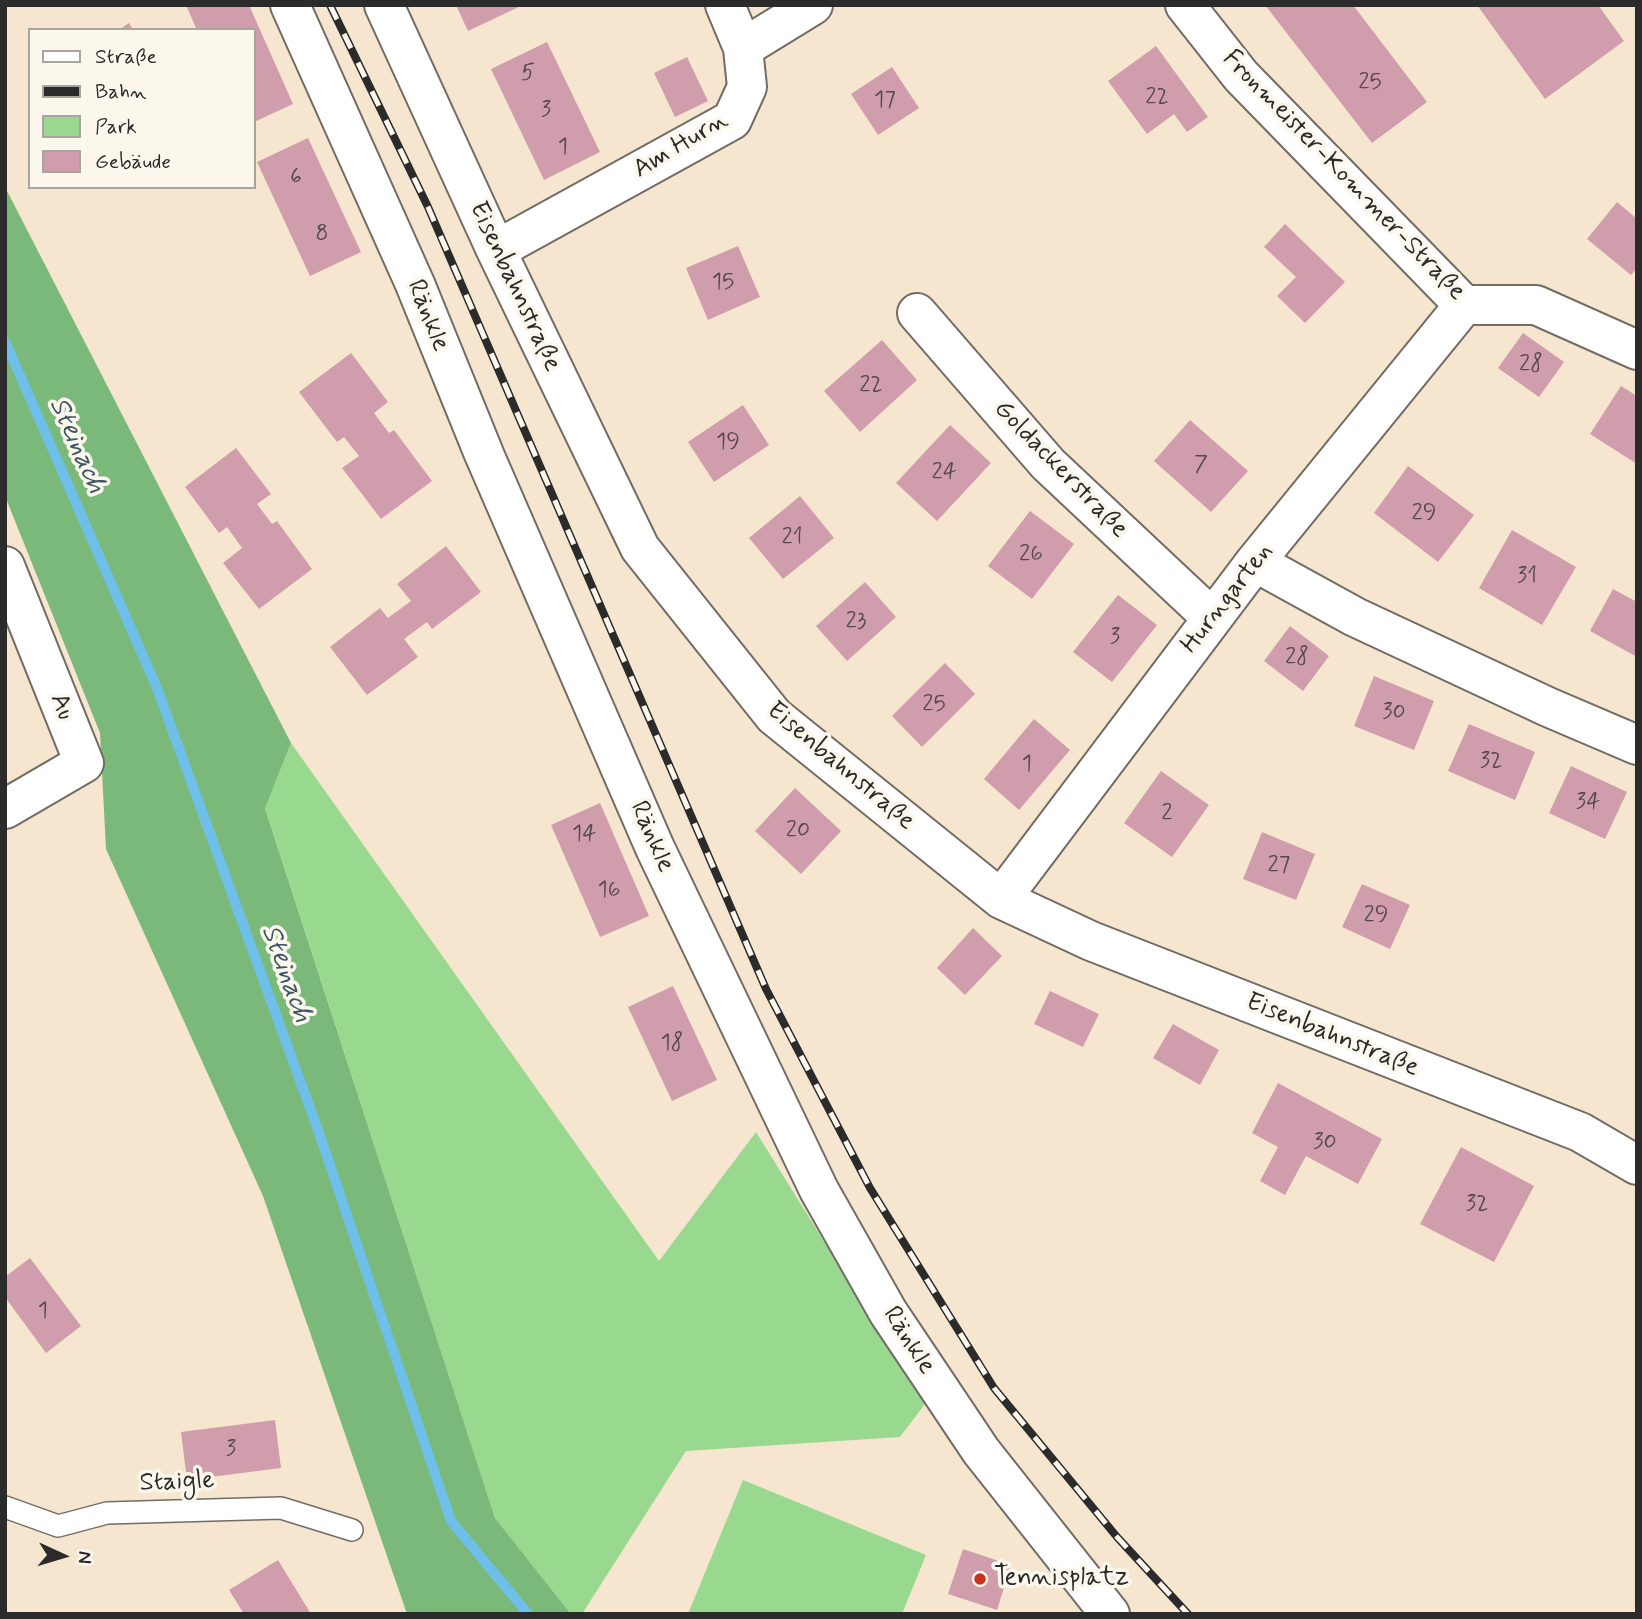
<!DOCTYPE html>
<html>
<head>
<meta charset="utf-8">
<style>
	body { margin:0 }
	#map { position:relative; width:1642px; height:1619px; overflow:hidden; background:#f6e6cf; font-family:Mynerve,sans-serif }
	canvas { display:block }
	.frame { position:absolute; inset:0; border:7px solid #2b2b2b; pointer-events:none }
	.legend { position:absolute; left:28px; top:28px; width:228px; height:161px; box-sizing:border-box; background:#fbf7ec; border:2px solid #a8a59f; margin:0; padding:9px 12px; list-style:none; font-size:21px; color:#2b2b2b }
	.legend li { display:flex; align-items:center; gap:14px; height:35px }
	.legend b { width:35px; border:2px solid #a8a59f }
	.north { position:absolute; left:28px; top:1521px; width:70px; height:70px; -webkit-text-stroke:5px #fbf7ec; paint-order:stroke; rotate:94deg; font-size:19px; font-weight:700; line-height:28px; text-align:center; color:#2b2b2b }
	.north::after { content:''; display:block; margin:auto; width:24px; height:32px; background:#2b2b2b; clip-path:polygon(50% 0,100% 100%,50% 72%,0 100%) }
</style>
</head>
<body>
<div id="map">
<canvas width="1642" height="1619"></canvas>
<div class="frame"></div>
<ul class="legend">
<li><b style="height:9px;background:#fff"></b>Straße</li>
<li><b style="height:9px;background:#2b2b2b"></b>Bahn</li>
<li><b style="height:19px;background:#98d98f"></b>Park</li>
<li><b style="height:19px;background:#d09dac"></b>Gebäude</li>
</ul>
<div class="north">N</div>
</div>
<script>
const c = document.querySelector('canvas').getContext('2d');
c.lineJoin = 'round';
function fillPath(path, color) { c.fillStyle = color; c.fill(path, 'evenodd'); }
function trace(path, color, width, dash) { c.strokeStyle = color; c.lineWidth = width; c.lineCap = dash ? 'butt' : 'round'; c.setLineDash(dash || []); c.stroke(path); }
function label(font, color, halo, rows, align = 'center') {
  c.font = font + ' Mynerve,sans-serif'; c.lineWidth = 7; c.setLineDash([]); c.textBaseline = 'middle'; c.strokeStyle = halo; c.fillStyle = color; for (const [text, x, y, turn = 0] of rows) {
    c.save(); c.translate(x, y); c.rotate((+turn || 0) * Math.PI / 180); c.textAlign = isNaN(turn) ? turn : align; if (halo) c.strokeText(text, 0, 0); c.fillText(text, 0, 0); c.restore();
  }
}
const green = new Path2D(`
	M291,743L659,1261L756,1132L925,1404L900,1437L686,1451L582,1614H571L495,1518L265,807Z
	M743,1480L926,1555L902,1614H688Z`);
const forest = new Path2D(`
	M5,187L291,743L265,808L495,1518L571,1614H407L263,1196L106,849L100,733L5,496Z`);
const stream = new Path2D(`
	M5,341L157,688L318,1130L451,1521L528,1614`);
const building = new Path2D(`
	M186,5H249L293,104L254,122V30H197Z
	M456,5H523L468,31Z
	M1265,5H1353L1427,102L1372,143Z
	M1477,5H1598L1624,41L1545,99Z
	M129,23L133,30H119Z
	M547,42L600,152L544,180L491,69Z
	M1156,46L1208,117L1187,132L1174,114L1147,134L1108,81Z
	M687,57L708,101L675,117L654,73Z
	M892,67L919,108L878,135L851,94Z
	M308,138L361,252L310,276L257,162Z
	M1617,202L1637,219V268L1631,275L1587,239Z
	M1285,224L1345,282L1305,323L1277,296L1296,277L1264,247Z
	M738,246L760,297L708,320L686,268Z
	M1523,333L1564,362L1539,397L1498,368Z
	M882,340L917,380L860,432L824,391Z
	M351,353L388,402L374,413L389,433L394,430L432,481L381,519L342,468L359,456L344,437L337,442L299,392Z
	M1621,386L1637,396V464L1590,434Z
	M743,405L769,445L714,482L688,442Z
	M1190,420L1248,471L1211,512L1154,461Z
	M950,425L991,463L937,521L896,483Z
	M236,448L271,494L257,504L272,524L277,521L312,569L259,609L223,563L242,548L227,527L219,533L185,487Z
	M1408,466L1474,515L1438,562L1374,513Z
	M800,496L834,538L783,579L749,538Z
	M1030,511L1074,544L1032,599L988,566Z
	M1512,530L1576,567L1542,625L1479,588Z
	M446,546L481,592L432,629L427,622L404,639L418,657L367,695L330,647L380,608L388,618L411,601L397,584Z
	M865,582L896,617L847,661L816,626Z
	M1613,589L1637,602V657L1590,631Z
	M1118,595L1157,625L1112,682L1073,652Z
	M1290,626L1329,656L1303,691L1264,661Z
	M945,663L975,694L922,747L892,716Z
	M1374,676L1434,701L1414,750L1354,726Z
	M1034,719L1070,750L1019,810L984,779Z
	M1469,724L1535,752L1515,800L1448,771Z
	M1571,766L1627,792L1605,839L1549,813Z
	M1161,771L1209,805L1172,857L1124,823Z
	M795,788L841,831L801,874L755,831Z
	M600,803L649,916L600,937L551,825Z
	M1262,832L1315,854L1296,900L1243,879Z
	M1362,884L1410,905L1390,949L1342,927Z
	M973,928L1002,956L965,995L937,968Z
	M673,986L717,1080L672,1101L628,1007Z
	M1050,991L1099,1014L1083,1047L1034,1024Z
	M1173,1024L1219,1050L1200,1085L1153,1058Z
	M1278,1083L1382,1139L1358,1184L1306,1156L1285,1195L1260,1181L1278,1147L1252,1133Z
	M1461,1147L1534,1186L1494,1262L1420,1224Z
	M30,1258L81,1326L46,1353L5,1297V1277Z
	M275,1420L281,1468L187,1480L181,1432Z
	M963,1549L1011,1565L997,1610L948,1594Z
	M278,1560L311,1614H244L229,1590Z`);
const lane = new Path2D(`
	M5,1507L58,1526L107,1513L281,1508L352,1530`);
const street = new Path2D(`
	M290,5L415,284L484,454L655,848L819,1190L888,1312L981,1451L1110,1614
	M384,5L496,250L640,548L774,716L1001,899L1091,941L1580,1132L1637,1165
	M725,5L743,48
	M1185,5L1241,76L1464,305H1536L1637,350
	M496,250L732,120L747,87L743,48L813,5
	M917,313L1048,464L1212,618
	M1255,562L1355,617L1548,707L1637,745
	M5,566L84,763L5,809
	M1001,899L1255,562L1464,305`);
const rail = new Path2D(`
	M330,5L428,207L766,989L870,1188L994,1388L1117,1537L1188,1614`);
const markers = [
	[980,1579,7,"#c8321e"]
];
const numberNames = [
	["5",528,74],
	["25",1370,83],
	["22",1157,98],
	["17",885,101],
	["3",546,111],
	["1",563,148],
	["6",296,178],
	["8",322,235],
	["15",723,283],
	["28",1531,365],
	["22",871,386],
	["19",728,443],
	["7",1201,466],
	["24",944,473],
	["29",1424,514],
	["21",792,538],
	["26",1031,555],
	["31",1527,577],
	["23",856,622],
	["3",1115,638],
	["28",1297,658],
	["25",934,705],
	["30",1394,713],
	["32",1491,762],
	["1",1027,765],
	["34",1588,803],
	["2",1167,814],
	["20",798,831],
	["14",584,835],
	["27",1279,866],
	["16",609,891],
	["29",1376,916],
	["18",672,1044],
	["30",1325,1143],
	["32",1477,1205],
	["1",43,1312],
	["3",231,1450]
];
const streetNames = [
	["Am Hurn",681,146,-31],
	["Fronmeister-Kommer-Straße",1343,176,46],
	["Eisenbahnstraße",514,287,65],
	["Ränkle",427,316,68],
	["Goldackerstraße",1060,470,46],
	["Hurngarten",1228,599,-52],
	["Au",61,707,68],
	["Eisenbahnstraße",840,767,40],
	["Ränkle",651,837,66],
	["Eisenbahnstraße",1332,1036,22],
	["Ränkle",908,1341,57],
	["Staigle",177,1483,-2]
];
const poiNames = [
	["Tennisplatz",994,1579]
];
const waterNames = [
	["Steinach",76,446,66],
	["Steinach",285,974,70]
];
fillPath(green, '#98d98f');
fillPath(forest, '#7ab97a');
trace(stream, '#6ebfea', 10);
fillPath(building, '#d09dac');
trace(lane, '#726c64', 24);
trace(street, '#726c64', 42);
trace(lane, '#fff', 21);
trace(street, '#fff', 38);
trace(rail, '#2b2b2b', 8);
trace(rail, '#fbf7ec', 5, [16]);
for (const [x, y, r, color] of markers) { const dot = new Path2D(); dot.arc(x, y, r, 0, 2 * Math.PI); c.fillStyle = color; c.fill(dot); trace(dot, '#fbf7ec', 2.5); }
label('23px', '#54484b', null, numberNames);
label('26px', '#2b2b2b', '#fbf7ec', streetNames);
label('26px', '#2b2b2b', '#fbf7ec', poiNames, 'left');
label('italic 28px', '#3f5764', '#fbf7ec', waterNames);
</script>
</body>
</html>
